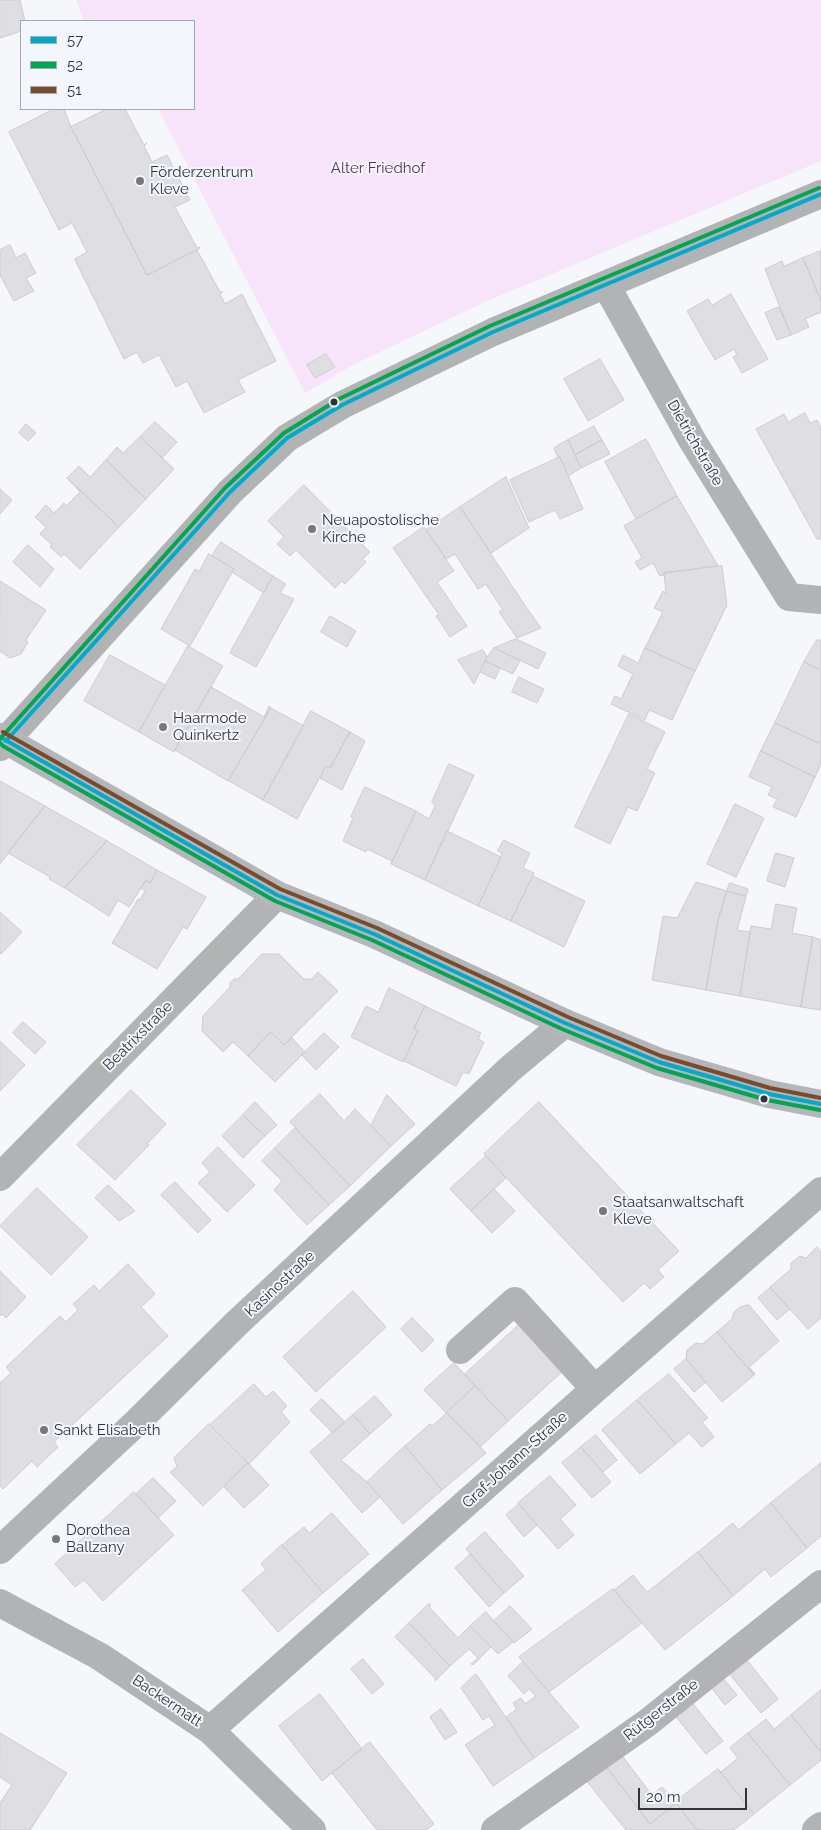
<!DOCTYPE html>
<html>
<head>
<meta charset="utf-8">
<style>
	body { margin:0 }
	#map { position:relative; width:821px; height:1830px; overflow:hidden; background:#f5f7fa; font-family:Raleway,sans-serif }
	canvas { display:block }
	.legend { position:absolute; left:20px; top:20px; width:175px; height:90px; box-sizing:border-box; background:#f3f6fc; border:1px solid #a5a8ae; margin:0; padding:6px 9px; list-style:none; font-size:15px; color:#31343a }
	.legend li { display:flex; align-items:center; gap:10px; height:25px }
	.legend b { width:25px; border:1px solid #a5a8ae }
	.scale { position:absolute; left:638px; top:1788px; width:109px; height:22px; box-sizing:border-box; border:2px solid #31343a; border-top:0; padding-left:6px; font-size:15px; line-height:18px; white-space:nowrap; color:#31343a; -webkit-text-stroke:4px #f3f6fc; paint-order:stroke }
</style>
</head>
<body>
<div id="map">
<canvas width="821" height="1830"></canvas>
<ul class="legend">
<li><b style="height:6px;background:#00a9ce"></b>57</li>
<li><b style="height:6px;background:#00a651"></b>52</li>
<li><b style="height:6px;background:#7a4b2a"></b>51</li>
</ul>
<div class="scale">20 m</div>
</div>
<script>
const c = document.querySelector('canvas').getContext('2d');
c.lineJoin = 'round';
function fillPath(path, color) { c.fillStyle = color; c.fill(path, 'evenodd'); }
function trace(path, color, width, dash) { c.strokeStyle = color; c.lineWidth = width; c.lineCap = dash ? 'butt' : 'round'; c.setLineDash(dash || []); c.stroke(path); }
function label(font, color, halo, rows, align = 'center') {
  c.font = font + ' Raleway,sans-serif'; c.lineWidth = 4; c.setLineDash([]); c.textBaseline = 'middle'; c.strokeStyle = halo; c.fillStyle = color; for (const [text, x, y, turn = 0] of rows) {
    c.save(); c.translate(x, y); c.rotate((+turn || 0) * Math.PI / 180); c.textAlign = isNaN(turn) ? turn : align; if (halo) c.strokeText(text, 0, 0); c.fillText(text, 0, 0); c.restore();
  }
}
const green = new Path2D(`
	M76,0H821V161L485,302L353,365L305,393L158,109H194V21H84Z`);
const building = new Path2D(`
	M0,0H20L25,21H21V31L0,38Z
	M54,109H64L71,127L147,275L197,250L220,292H223L220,294L225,304L242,294L276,361L238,380L245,392L204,413L187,381L176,387L159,355L143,363L137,352L124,359L75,260V259L87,252L72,223L59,230L9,132Z
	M107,109H125L144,145L147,143L144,146L152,162L167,155L190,200L175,207L197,248L199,247L200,248L147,275L71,127Z
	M10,245L16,258L25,253L36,273L26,278L34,291L14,301L0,275V250Z
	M821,251V301L803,258Z
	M803,258L821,301V312L805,319L809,327L791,335L765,269L782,261L784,266Z
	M731,294L768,359L742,373L733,357L737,355L734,349L715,360L687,311L708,299L712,305Z
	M779,307L791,335L777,340L765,313Z
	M326,354L335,367L315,378L307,365Z
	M600,359L624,400L588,421L564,379Z
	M805,413L810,423L817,420L821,427V539H817L756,429L784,414L788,422Z
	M155,422L177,442L162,458L140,437Z
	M26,424L36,433L28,441L19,433Z
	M594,426L602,440L575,455L568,440Z
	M140,437L174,469L146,499L106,460L117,447L123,453Z
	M646,439L677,496L636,519L605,462Z
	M568,440L581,468L568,476L560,457L558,458L554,448Z
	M602,440L610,454L581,468L575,455Z
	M560,457L583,509L560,519L555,510L529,522L510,480Z
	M106,460L146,499L119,527L67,478L79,466L90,477Z
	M506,477L529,528L491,553L460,507Z
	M67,478L119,527L80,569L64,554L61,557L50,547L52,545L40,534L46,527L35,517L46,505L54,513L64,503L66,506L80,492Z
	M304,485L370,552L363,559L366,562L345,584L342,581L335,588L296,550L290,556L277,544L284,537L268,521Z
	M0,489L12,500L0,514Z
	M677,496L718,566L664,573V575L660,576L653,563L640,570L635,562L642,558L624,526Z
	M460,507L524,604L541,628L517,638L499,612L503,610L486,584L478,589L455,554L446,559L426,530Z
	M424,527L454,571L437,582L467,626L450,637L436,616L439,615L393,548Z
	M221,542L273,576L264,593L232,572L234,569L212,556Z
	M28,545L54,569L40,587L13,562Z
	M209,554L234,569L190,646L161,629L195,569L199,571Z
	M722,566L727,607H726L695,671L645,648L663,612L654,608L663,591L666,593L664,573Z
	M273,576L286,584L280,593L294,599L256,667L230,653Z
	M0,581L46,610L26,640L28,642L21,654L10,658L0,651Z
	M330,616L356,631L347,647L321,632Z
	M516,639L546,653L538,669L494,648Z
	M817,640H821V670L804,662Z
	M188,646L223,666L174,752L139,732Z
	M494,648L520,660L513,674L485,661Z
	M645,648L695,671L672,720L649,710L645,720L611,704L615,696L621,699L633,674L618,666L623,655L638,663Z
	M483,650L487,657L474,684L458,660Z
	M110,655L165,685L139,732L84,701Z
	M486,661L500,668L495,679L480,672Z
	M804,662L821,670V744L775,723Z
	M519,677L544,689L537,703L512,692Z
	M211,687L264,717L269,706L271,708L228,781L175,750Z
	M271,708L304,726L263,800L229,781Z
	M311,711L350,732L330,768L326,766L297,819L263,800Z
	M629,714L665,732L647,769L655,773L637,811L628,807L610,844L575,827Z
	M775,723L821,744V764L815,777L761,751Z
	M350,732L365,741L342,790L320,778L326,766L330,768Z
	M761,751L815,777L796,817L773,807L777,799L768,795L772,787L749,777Z
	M449,764L474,775L425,880L391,864L416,811L429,819L435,806L432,802Z
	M0,781L45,806L0,864Z
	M365,787L416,811L391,864L392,861L367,849L366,852L343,841L353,818L351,817Z
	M735,804L764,818L736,877L707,864Z
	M45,806L107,841L65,888L49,879L50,877L8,853Z
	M447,831L501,857L478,906L425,880Z
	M504,840L530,853L523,868L534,873L511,921L478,906L501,857L502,853L498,851Z
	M107,841L157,870L150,883L146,880L129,907L118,900L109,916L65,888Z
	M776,853L794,858L785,887L767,881Z
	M157,870L206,897L187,929L183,927L157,969L112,943L138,899L140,900L145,891L141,888L146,880L150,883Z
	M533,876L585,901L564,947L511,921Z
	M696,882L727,891L718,920L706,990L652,980L663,916L677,918Z
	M730,883L748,889L746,896L727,891Z
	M727,891L746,897L737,930L750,932L740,996L706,990L718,920Z
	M776,904L797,908L792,933L813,937L801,1007L740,996L751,926L771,929Z
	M0,912L22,932L1,954L0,953Z
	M813,937L821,940V1010L801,1007Z
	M262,954H279L304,979H312L318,972L338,991L284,1045L271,1032L248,1056L233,1042L223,1052L202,1031L203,1016L230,987V983L234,979H238Z
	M389,988L425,1006L414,1029L418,1030L403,1062L351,1037L366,1006L378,1012Z
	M425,1006L481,1033L478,1039L484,1042L469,1074L463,1072L456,1086L404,1061L418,1030L414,1029Z
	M23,1022L46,1042L35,1054L13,1033Z
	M271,1032L284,1045L292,1038L305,1052L275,1082L248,1056Z
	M324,1033L339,1047L316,1070L302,1055Z
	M0,1041L25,1065L0,1091Z
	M131,1090L166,1124L147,1144L149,1145L115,1180L77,1145Z
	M320,1094L344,1121L355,1109L391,1146L350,1186L290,1122Z
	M387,1095L415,1124L391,1146L371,1126Z
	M255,1102L277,1125L265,1136L243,1115Z
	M539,1102L679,1251L658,1270L664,1277L650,1289L644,1283L623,1302L484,1154Z
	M243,1115L265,1136L243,1158L222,1136Z
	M295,1128L350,1186L329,1205L275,1148Z
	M218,1147L255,1185L227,1212L198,1183L210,1172L202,1163Z
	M275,1148L329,1205L307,1225L274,1190L282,1181L262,1161Z
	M486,1156L506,1178L471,1211L450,1189Z
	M175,1182L211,1220L198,1233L161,1195Z
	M108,1185L135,1211L119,1221L95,1198Z
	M37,1188L88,1237L51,1275L0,1226Z
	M494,1189L515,1211L492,1233L471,1211Z
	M817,1247L821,1252V1318L808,1329L770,1287L791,1269V1263L800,1256L806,1258Z
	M128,1264L155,1294L141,1307L168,1336L54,1442L58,1447L37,1467L32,1461L3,1489L0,1486V1383L11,1373L6,1367L60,1316L66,1322L78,1310L73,1304L94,1285L99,1291Z
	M0,1271L26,1297L6,1318L2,1314L0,1316Z
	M770,1288L790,1309L777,1320L758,1298Z
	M353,1291L386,1327L316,1392L283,1357Z
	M749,1305L779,1341L749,1367L755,1374L754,1375L717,1332L732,1319L734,1312L740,1307Z
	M412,1318L434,1340L422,1352L401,1329Z
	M521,1323L564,1370L508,1421L465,1374Z
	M717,1332L754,1375L722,1402L686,1359L687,1350L696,1343L702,1344Z
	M686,1359L706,1382L694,1392L674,1369Z
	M454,1363L475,1386L446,1413L424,1390Z
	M669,1374L708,1418L702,1422L714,1437L702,1447L689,1433L676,1444L637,1400Z
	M254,1384L266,1397L273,1391L287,1406L281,1412L290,1422L249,1464L210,1425Z
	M475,1386L508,1421L480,1447L447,1413Z
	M375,1396L392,1415L370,1434L353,1415Z
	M322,1399L345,1422L333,1433L310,1410Z
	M637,1400L676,1444L640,1474L602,1430Z
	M447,1413L486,1453L442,1490L405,1446L430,1424L432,1426Z
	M353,1415L370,1434L341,1460L367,1482L380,1497L362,1513L310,1452Z
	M209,1424L248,1463L203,1506L170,1472L177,1467L174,1458Z
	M596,1435L617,1460L603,1472L581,1447Z
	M405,1446L442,1490L403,1524L367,1482Z
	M581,1447L611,1482L592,1498L562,1463Z
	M248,1463L269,1485L244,1508L224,1487Z
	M821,1463V1536L807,1548L771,1503Z
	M550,1476L576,1505L560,1519L574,1535L558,1549L518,1503Z
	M153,1478L176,1501L158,1518L136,1494Z
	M134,1492L174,1535L103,1601L84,1580L75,1587L55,1564Z
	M771,1503L807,1548L771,1577L765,1569L733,1596L698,1552L733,1523L738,1530Z
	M519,1504L537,1525L524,1537L506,1515Z
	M332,1513L369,1554L323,1593L282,1545L304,1527L309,1533Z
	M485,1532L524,1576L504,1593L466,1549Z
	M282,1545L323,1593L278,1632L242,1590L266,1570L261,1564Z
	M698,1552L733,1596L665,1650L614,1590L633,1575L647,1592Z
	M471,1554L504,1593L489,1607L455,1568Z
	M613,1589L642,1623L549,1692L519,1657Z
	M429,1604L431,1605L429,1607L458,1638L470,1626L491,1647L473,1665L471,1664L478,1658L469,1649L450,1666L409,1623Z
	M510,1606L532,1629L514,1643L494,1621Z
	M486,1612L513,1642L498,1654L470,1626Z
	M409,1623L450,1666L435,1681V1678L395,1637Z
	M363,1659L384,1684L372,1694L351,1669Z
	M746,1659L778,1699L761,1713L728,1672Z
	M523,1662L579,1727L534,1758L506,1717L517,1709L513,1703L521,1698L525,1704L536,1696L529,1689L524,1694L508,1676Z
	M476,1674L534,1758L493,1786L465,1745L495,1725L489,1716L483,1720L461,1688Z
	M722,1677L737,1695L725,1705L710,1686Z
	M821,1690V1752L791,1715Z
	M320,1694L362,1749L322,1781L279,1726Z
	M690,1700L723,1741L706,1754L673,1713Z
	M441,1709L457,1732L445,1740L430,1717Z
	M791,1715L821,1752V1760L790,1785L748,1733L766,1719L774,1729Z
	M0,1733L67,1773L30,1830H0V1803L12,1785L0,1777Z
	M748,1733L790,1785L754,1814L718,1769L721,1772L738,1758L730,1748Z
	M370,1742L434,1824L426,1830H377L332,1773Z
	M620,1753L652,1795L662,1787L676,1803L650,1824L604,1764Z
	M604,1764L650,1824L676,1803L697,1830H626L585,1779Z
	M718,1769L754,1814L734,1830H697L675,1802Z`);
const minor = new Path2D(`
	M606,285L692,440L789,597L821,600
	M0,747L230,492L287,438L342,405L493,332L821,194
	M0,1177L277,895
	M460,1350L515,1301L595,1389
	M0,1550L137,1422L238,1322L383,1187L511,1068L565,1023
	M0,1603L99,1656L210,1730L312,1830
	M210,1730L595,1389L821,1191
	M495,1830L647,1723L821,1584
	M816,1830L821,1826`);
const major = new Path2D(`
	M0,737L277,895L374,934L565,1023L659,1062L769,1094L821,1104`);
const bus1 = new Path2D(`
	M0,737L277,895L374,934L565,1023L659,1062L769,1094L821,1104
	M6,741L230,492L287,438L342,405L493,332L821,194`);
const bus2 = new Path2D(`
	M0,739L225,488L284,433L339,399L490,326L819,188
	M0,743L3,746L275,901L372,940L562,1029L657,1068L767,1100L820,1110`);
const bus3 = new Path2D(`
	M3,732L280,889L377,928L568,1017L661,1056L770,1088L821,1098`);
const markers = [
	[140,181,5,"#76787d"],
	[334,402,4.5,"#31343a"],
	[312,529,5,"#76787d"],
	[163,727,5,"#76787d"],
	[764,1099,4.5,"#31343a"],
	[603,1211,5,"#76787d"],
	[44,1430,5,"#76787d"],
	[56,1539,5,"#76787d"]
];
const parkNames = [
	["Alter Friedhof",378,168]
];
const poiNames = [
	["Förderzentrum",150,172],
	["Kleve",150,189],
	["Neuapostolische",322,520],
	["Kirche",322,537],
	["Haarmode",173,718],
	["Quinkertz",173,735],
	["Staatsanwaltschaft",613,1202],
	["Kleve",613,1219],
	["Sankt Elisabeth",54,1430],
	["Dorothea",66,1530],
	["Ballzany",66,1547]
];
const streetNames = [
	["Dietrichstraße",695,443,60],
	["Beatrixstraße",138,1036,-45],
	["Kasinostraße",280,1284,-43],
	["Graf-Johann-Straße",515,1460,-42],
	["Backermatt",167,1701,34],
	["Rütgerstraße",661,1710,-38]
];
fillPath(green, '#f7e4fb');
fillPath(building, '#dedee3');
trace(building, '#cbccd0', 1);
trace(minor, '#b1b3b4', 28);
trace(major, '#b4b6b9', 28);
trace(bus1, '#00a9ce', 4);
trace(bus2, '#00a651', 4);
trace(bus3, '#7a4b2a', 4);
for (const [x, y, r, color] of markers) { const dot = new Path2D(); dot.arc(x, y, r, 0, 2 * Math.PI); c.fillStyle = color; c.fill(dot); trace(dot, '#f3f6fc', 2); }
label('15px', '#5e2e62', '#f3f6fc', parkNames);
label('15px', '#31343a', '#f3f6fc', poiNames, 'left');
label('15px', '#31343a', '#f3f6fc', streetNames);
</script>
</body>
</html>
